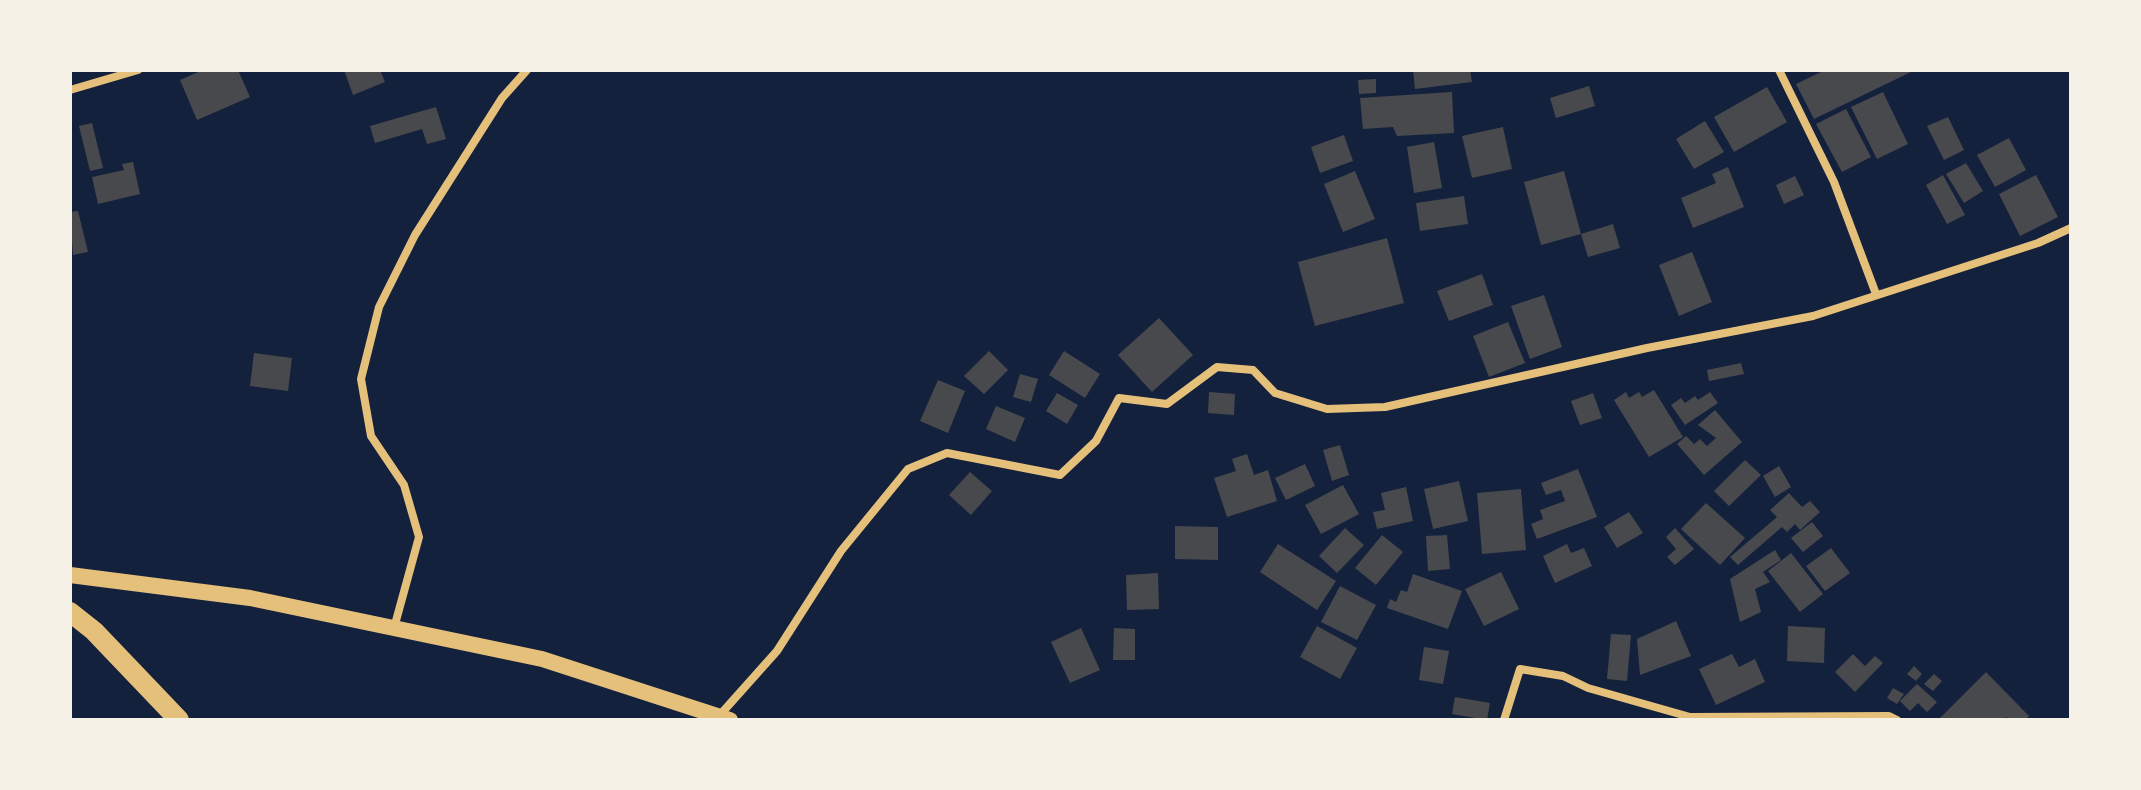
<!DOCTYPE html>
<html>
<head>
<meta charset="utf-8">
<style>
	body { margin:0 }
	#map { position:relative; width:2141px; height:790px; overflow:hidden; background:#14213d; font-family:Barlow,sans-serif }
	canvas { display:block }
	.frame { position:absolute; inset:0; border:72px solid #f6f1e7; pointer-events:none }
</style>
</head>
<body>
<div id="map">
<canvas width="2141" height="790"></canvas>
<div class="frame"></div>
</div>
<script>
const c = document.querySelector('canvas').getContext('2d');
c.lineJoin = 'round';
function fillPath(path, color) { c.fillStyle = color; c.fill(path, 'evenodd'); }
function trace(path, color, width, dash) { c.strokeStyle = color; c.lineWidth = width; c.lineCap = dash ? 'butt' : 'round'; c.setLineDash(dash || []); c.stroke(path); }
const building = new Path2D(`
	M203,70H238L250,97L197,120L180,80Z
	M344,70H380L385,82L353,95Z
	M1413,70H1470L1472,82L1415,89Z
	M1825,70H1915L1814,119L1796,84Z
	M1376,79V93L1359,94L1358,80Z
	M1589,86L1595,106L1556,118L1550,98Z
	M1767,87L1787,122L1734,152L1714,117Z
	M1452,92L1454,133L1397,136L1393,127L1363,129L1360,98Z
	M1883,92L1908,144L1877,159L1851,107Z
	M436,107L446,139L427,144L422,129L375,143L370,126Z
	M1846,109L1871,157L1842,172L1816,124Z
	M1948,117L1964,150L1944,160L1927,126Z
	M1705,121L1724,152L1694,169L1676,139Z
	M92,123L103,168L90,171L79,126Z
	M1503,127L1512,169L1472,178L1462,136Z
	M1344,135L1353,161L1320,173L1311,147Z
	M2009,138L2026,170L1995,187L1977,155Z
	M1434,142L1442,188L1414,193L1407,147Z
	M133,162L140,194L98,204L92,177L124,170L122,164Z
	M1966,163L1983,191L1964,203L1946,174Z
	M1728,167L1744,207L1693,228L1681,198L1716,183L1712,174Z
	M1355,171L1375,219L1343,232L1324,184Z
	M1564,171L1581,234L1541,245L1524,182Z
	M1943,175L1965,215L1947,224L1926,185Z
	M2036,175L2058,217L2020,236L1999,194Z
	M1795,176L1804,195L1784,204L1776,185Z
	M1464,196L1468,224L1420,231L1416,203Z
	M78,211L88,252L73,255L70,212Z
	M1613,224L1620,248L1588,257L1581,234Z
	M1387,238L1404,303L1315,326L1298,262Z
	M1692,252L1712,302L1679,316L1659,265Z
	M1482,274L1493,305L1449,321L1437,291Z
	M1544,295L1562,347L1530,359L1511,306Z
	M1159,318L1193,355L1152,392L1118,355Z
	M1508,322L1525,363L1489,377L1473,336Z
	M989,351L1008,370L984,394L964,376Z
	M1064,351L1100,374L1085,398L1049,375Z
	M254,353L292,358L288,391L250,386Z
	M1741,363L1744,374L1709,381L1707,370Z
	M1020,374L1038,379L1031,402L1013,397Z
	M938,380L965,391L948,433L920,421Z
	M1654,390L1683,437L1649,457L1614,400L1626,392L1629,398L1639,392L1642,397Z
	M1209,392L1235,394L1234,415L1208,413Z
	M1710,392L1718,403L1685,425L1671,405L1681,398L1685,403L1695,396L1698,400Z
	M1057,393L1078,405L1067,424L1046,411Z
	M1593,393L1602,418L1580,425L1571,401Z
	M996,406L1025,418L1015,442L986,429Z
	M1715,410L1742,442L1704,475L1677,444L1686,436L1694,444L1700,439L1707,446L1716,438L1698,425Z
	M1340,445L1349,475L1332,481L1323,450Z
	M1247,454L1254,475L1268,470L1277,501L1227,517L1214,478L1236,471L1232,459Z
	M1745,460L1761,475L1729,506L1714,491Z
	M1305,464L1315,486L1286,500L1275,478Z
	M1779,466L1791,487L1775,497L1763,476Z
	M1578,469L1597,517L1537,539L1531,524L1543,519L1540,510L1565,501L1561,490L1546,495L1541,483Z
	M970,472L992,491L971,515L949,495Z
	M1459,481L1468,521L1433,529L1424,489Z
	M1343,485L1359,514L1321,534L1305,505Z
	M1406,487L1413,521L1377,529L1373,512L1385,510L1381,493Z
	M1521,489L1526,550L1482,554L1477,493Z
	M1789,493L1802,507L1810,501L1820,512L1800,530L1795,524L1787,532L1782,527L1738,565L1730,557L1777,517L1770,510Z
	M1706,503L1745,538L1720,565L1681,529Z
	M1629,512L1643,533L1617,548L1604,527Z
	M1812,522L1823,536L1803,552L1791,538Z
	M1175,526L1218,527V560L1175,559Z
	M1345,528L1364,545L1337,573L1319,556Z
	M1675,528L1694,549L1675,565L1667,557L1676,549L1666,537Z
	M1382,535L1403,552L1376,585L1355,568Z
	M1447,535L1450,569L1428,571L1426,536Z
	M1278,544L1336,581L1317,610L1260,572Z
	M1567,544L1571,553L1584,548L1592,566L1555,583L1543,556Z
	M1831,548L1850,573L1825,591L1806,566Z
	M1775,550L1781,560L1763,572L1770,582L1755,589L1761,612L1740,622L1730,579Z
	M1791,553L1823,594L1800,612L1768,571Z
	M1501,572L1519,609L1484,626L1465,589Z
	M1158,573L1159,609L1127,610L1126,575Z
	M1413,574L1462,591L1448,629L1387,608L1390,599L1396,602L1401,590L1407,592Z
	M1340,586L1376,605L1357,640L1321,622Z
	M1676,621L1691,656L1640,675L1637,639Z
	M1317,626L1357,648L1340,679L1300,657Z
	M1788,626L1825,628L1824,663L1787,661Z
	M1081,628L1100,670L1070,683L1051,642Z
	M1114,628L1135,629V660H1113Z
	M1611,634L1631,635L1627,681L1607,679Z
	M1424,647L1449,651L1443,684L1419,680Z
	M1732,654L1739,667L1755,659L1765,682L1716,705L1699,669Z
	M1853,654L1865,666L1875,656L1883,663L1855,692L1835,672Z
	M1914,666L1922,674L1916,681L1907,674Z
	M1986,672L2029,716L2025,720H2010L2006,717L2003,720H1938Z
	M1934,674L1942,681L1933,691L1924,684Z
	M1917,684L1937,702L1927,712L1918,703L1910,711L1900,701Z
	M1893,688L1904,694L1897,704L1887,698Z
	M1455,697L1490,703L1487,720L1452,714Z`);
const minor = new Path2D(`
	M1779,70L1834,182L1876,294
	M70,90L138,70
	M394,628L419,537L404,485L371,436L361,379L379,307L415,235L502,98L527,70
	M719,716L777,651L841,551L908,469L947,453L1060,475L1096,441L1119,398L1167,404L1217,367L1253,370L1275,393L1327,409L1385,407L1647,348L1813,316L2038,243L2071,228
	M1504,720L1520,669L1563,676L1588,688L1690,717L1889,716L1897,720`);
const secondary = new Path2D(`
	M70,575L250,598L542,659L730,720`);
const primary = new Path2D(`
	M70,612L94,631L179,720`);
fillPath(building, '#48494c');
trace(minor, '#e5c07b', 8);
trace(secondary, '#e5c07b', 16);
trace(primary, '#e5c07b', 20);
</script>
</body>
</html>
